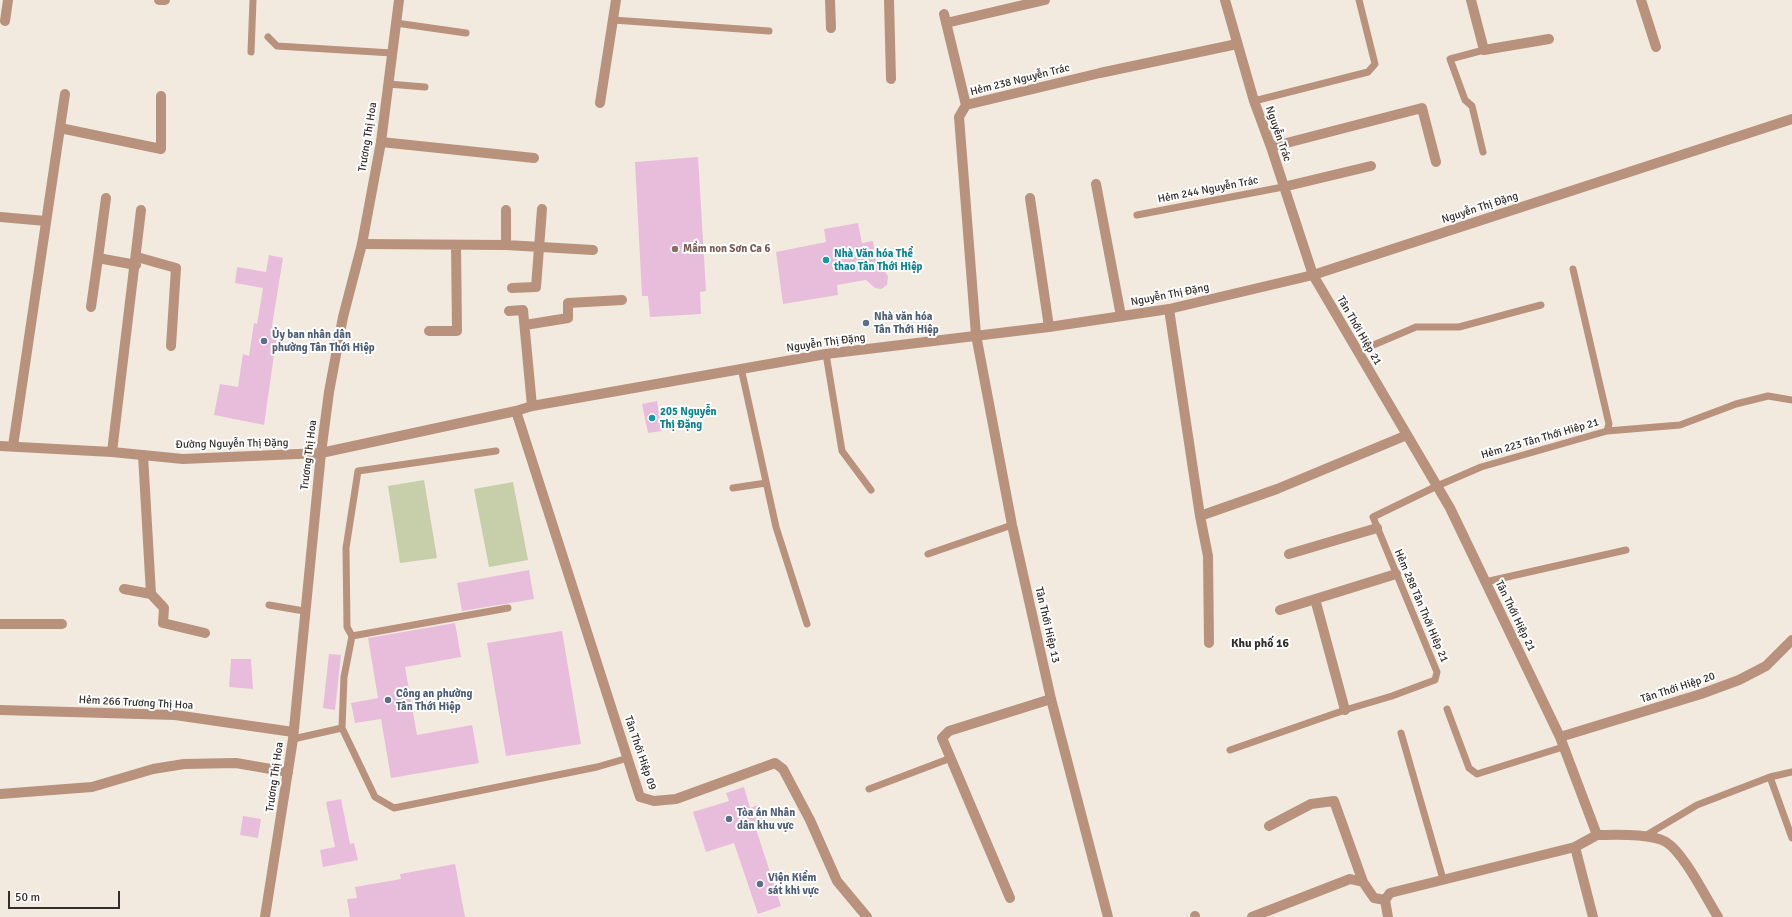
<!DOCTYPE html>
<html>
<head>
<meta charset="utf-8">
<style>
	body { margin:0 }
	#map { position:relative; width:1792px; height:917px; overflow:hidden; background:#f2eadf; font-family:Signika,sans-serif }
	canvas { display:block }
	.scale { position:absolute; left:8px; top:891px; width:112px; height:18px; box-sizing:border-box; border:2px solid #322e2a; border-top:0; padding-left:5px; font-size:12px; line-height:14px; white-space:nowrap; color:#322e2a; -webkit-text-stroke:3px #fff; paint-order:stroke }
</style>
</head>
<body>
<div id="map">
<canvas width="1792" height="917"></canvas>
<div class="scale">50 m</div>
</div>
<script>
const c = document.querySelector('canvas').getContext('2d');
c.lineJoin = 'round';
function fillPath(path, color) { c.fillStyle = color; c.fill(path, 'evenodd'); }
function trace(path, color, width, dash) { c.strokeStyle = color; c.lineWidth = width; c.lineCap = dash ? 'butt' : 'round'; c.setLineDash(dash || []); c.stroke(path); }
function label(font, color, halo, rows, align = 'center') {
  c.font = font + ' Signika,sans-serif'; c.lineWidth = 4; c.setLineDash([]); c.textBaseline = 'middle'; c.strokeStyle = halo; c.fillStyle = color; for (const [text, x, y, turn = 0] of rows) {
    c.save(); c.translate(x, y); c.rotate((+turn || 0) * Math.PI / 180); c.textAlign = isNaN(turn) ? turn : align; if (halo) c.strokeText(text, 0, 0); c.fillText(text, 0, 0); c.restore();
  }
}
const green = new Path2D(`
	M424,480L437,558L400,563L388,486Z
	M513,482L528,560L489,567L474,489Z`);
const building = new Path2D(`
	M698,157L706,291L700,292L701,314L650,317L648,296H642L635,162Z
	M858,223L862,243L873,241L877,267L884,270L888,276L887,285L881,289L875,288L866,280L837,285L838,295L783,304L776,252L826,242L824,229Z
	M269,255L283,258L272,326L278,327L264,425L214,415L220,384L238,387L243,354L249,356L254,323L257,324L263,288L235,283L237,267L266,272Z
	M657,401L662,431L648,433L642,404Z
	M529,570L534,599L462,611L457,583Z
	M455,623L461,657L405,667L417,735L472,725L479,763L391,778L381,719L355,723L351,703L378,698L368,638Z
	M562,631L581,744L506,756L487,643Z
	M329,654L341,655L335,710L323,708Z
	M231,659H251L253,689L229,687Z
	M744,787L750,808L758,805L764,823L755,826L781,906L758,914L734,843L706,852L693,812L729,801L726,793Z
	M341,799L350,844L354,843L358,860L323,867L320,850L335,847L326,802Z
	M243,816L261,819L258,838L240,835Z
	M455,864L465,917H350L347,899L357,898L355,887L401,879L400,874Z`);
const service = new Path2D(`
	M613,20L769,31
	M396,23L466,33
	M268,37L277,46L392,53
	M251,52L253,0
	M388,84L425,87
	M1254,101L1368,72L1375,64L1359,0
	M1483,152L1472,106L1465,100L1450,59L1484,50
	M1137,215L1283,187
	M1357,352L1416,327H1459L1541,305
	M826,354L842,451L871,490
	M741,368L776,527L807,624
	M1607,431L1680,425L1736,404L1768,396L1792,400
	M733,488L766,483
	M928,554L1012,525
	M1485,582L1626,550
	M269,605L304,611
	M352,636L347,627L346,548L358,471L496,451
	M1447,709L1469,768L1477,774L1563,747
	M342,728L344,677L352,636L508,608
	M1401,733L1443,879
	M293,739L342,728L375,797L394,808L597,767L628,758
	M1230,750L1345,710L1392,696L1435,680L1437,672L1373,517L1437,486L1481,467L1607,431L1609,424L1573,269
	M1770,777L1792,772
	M869,789L951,758
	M1645,836L1697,805L1770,777L1792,838`);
const minor = new Path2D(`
	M159,0H165
	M830,0L831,28
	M889,0L891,79
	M1225,0L1254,101L1271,147L1313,275L1450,508L1560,737L1597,835C1615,835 1651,833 1666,842C1684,853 1706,898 1718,917
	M1471,0L1484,50L1549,39
	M1641,0L1656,47
	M944,14L966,105
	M5,21L8,0
	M946,23L1045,0
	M600,103L616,0
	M60,128L161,149V96
	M381,142L534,158
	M1271,147L1422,108L1436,162
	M1096,184L1121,316
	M1283,187L1371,166
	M106,198L98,258L136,265
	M1030,198L1049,327
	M0,217L46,221
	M362,244L506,245V210
	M506,245L593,250
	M137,257L176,268L171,346
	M512,288L536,287L542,209
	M91,307L98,258
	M1169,309L1200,516L1208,556L1209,643
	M509,311L523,310L532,406
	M525,325L568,318V303L622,300
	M429,331H457L456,245
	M516,411L640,797L654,801L676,799L775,763L783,769L810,820L837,881L867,917
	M13,446L65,94
	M112,452L141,210
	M1200,516L1277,489L1407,435
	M1289,554L1377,528
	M124,589L151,594L143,455
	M151,594L164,608L163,623L205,633
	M1315,599L1345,710
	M1280,610L1396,574
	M0,624H62
	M0,710L175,715L293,732
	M1560,737L1701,694L1739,680L1766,666L1792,640
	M0,794L92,787L153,769L184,764L236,763L288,772
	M1269,826L1311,804L1334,801L1363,882L1374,898L1385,900
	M1010,898L942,738L949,731L1051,699
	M1195,916V917
	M1108,917L1051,699L1012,525L976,335L959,117L966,105L1100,73L1237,44
	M1252,917L1350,879L1363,882
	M1388,917L1385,900L1390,893L1575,847
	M1593,917L1575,847L1597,835`);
const tertiary = new Path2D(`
	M0,446L112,452L183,459L321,453L516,411L532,406L826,354L1049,327L1169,309L1313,275L1792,119
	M265,917L293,739L321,453L329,392L343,317L362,244L381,142L399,0`);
const markers = [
	[675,249,4,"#8d6e63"],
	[826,260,4,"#0f9aa8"],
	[866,323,4,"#5c6f8a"],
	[264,341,4,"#5c6f8a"],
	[652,418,4,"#0f9aa8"],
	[388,700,4,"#5c6f8a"],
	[729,819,4,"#5c6f8a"],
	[760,884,4,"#5c6f8a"]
];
const streetNames = [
	["Hẻm 238 Nguyễn Trác",1020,80,-14],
	["Nguyễn Trác",1278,134,71],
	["Trương Thị Hoa",368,137,-81],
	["Hẻm 244 Nguyễn Trác",1208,190,-11],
	["Nguyễn Thị Đặng",1480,208,-18],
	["Nguyễn Thị Đặng",1170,295,-11],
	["Tân Thới Hiệp 21",1359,331,60],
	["Nguyễn Thị Đặng",826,343,-8],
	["Hẻm 223 Tân Thới Hiêp 21",1540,439,-16],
	["Đường Nguyễn Thị Đặng",232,444,-1],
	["Trương Thị Hoa",309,455,-83],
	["Hẻm 288 Tân Thới Hiêp 21",1421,606,67],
	["Tân Thới Hiệp 21",1515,616,64],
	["Tân Thới Hiệp 13",1047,625,77],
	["Tân Thới Hiệp 20",1678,688,-18],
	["Hẻm 266 Trương Thị Hoa",136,703,3],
	["Tân Thới Hiệp 09",640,753,71],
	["Trương Thị Hoa",275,777,-82]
];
const educationNames = [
	["Mầm non Sơn Ca 6",683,249]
];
const cultureNames = [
	["Nhà Văn hóa Thể",834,254],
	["thao Tân Thới Hiệp",834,267],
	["205 Nguyễn",660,412],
	["Thị Đặng",660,425]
];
const serviceNames = [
	["Nhà văn hóa",874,317],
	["Tân Thới Hiệp",874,330],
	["Ủy ban nhân dân",272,335],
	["phường Tân Thới Hiệp",272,348],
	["Công an phường",396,694],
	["Tân Thới Hiệp",396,707],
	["Tòa án Nhân",737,813],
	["dân khu vực",737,826],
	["Viện Kiểm",768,878],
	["sát khi vực",768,891]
];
const neighbourhoodNames = [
	["Khu phố 16",1260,644]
];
fillPath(green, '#c7ceaa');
fillPath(building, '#e8bddb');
trace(service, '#b8927c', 7);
trace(minor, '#b8927c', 10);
trace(tertiary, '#b8927c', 10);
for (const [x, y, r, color] of markers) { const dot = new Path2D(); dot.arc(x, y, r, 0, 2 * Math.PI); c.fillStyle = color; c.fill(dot); trace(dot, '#fff', 1.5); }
label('11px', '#322e2a', '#fff', streetNames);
label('bold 11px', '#785e54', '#fff', educationNames, 'left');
label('bold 11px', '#0d838f', '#fff', cultureNames, 'left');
label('bold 11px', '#4e5e75', '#fff', serviceNames, 'left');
label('bold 12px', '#322e2a', '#fff', neighbourhoodNames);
</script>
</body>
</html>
